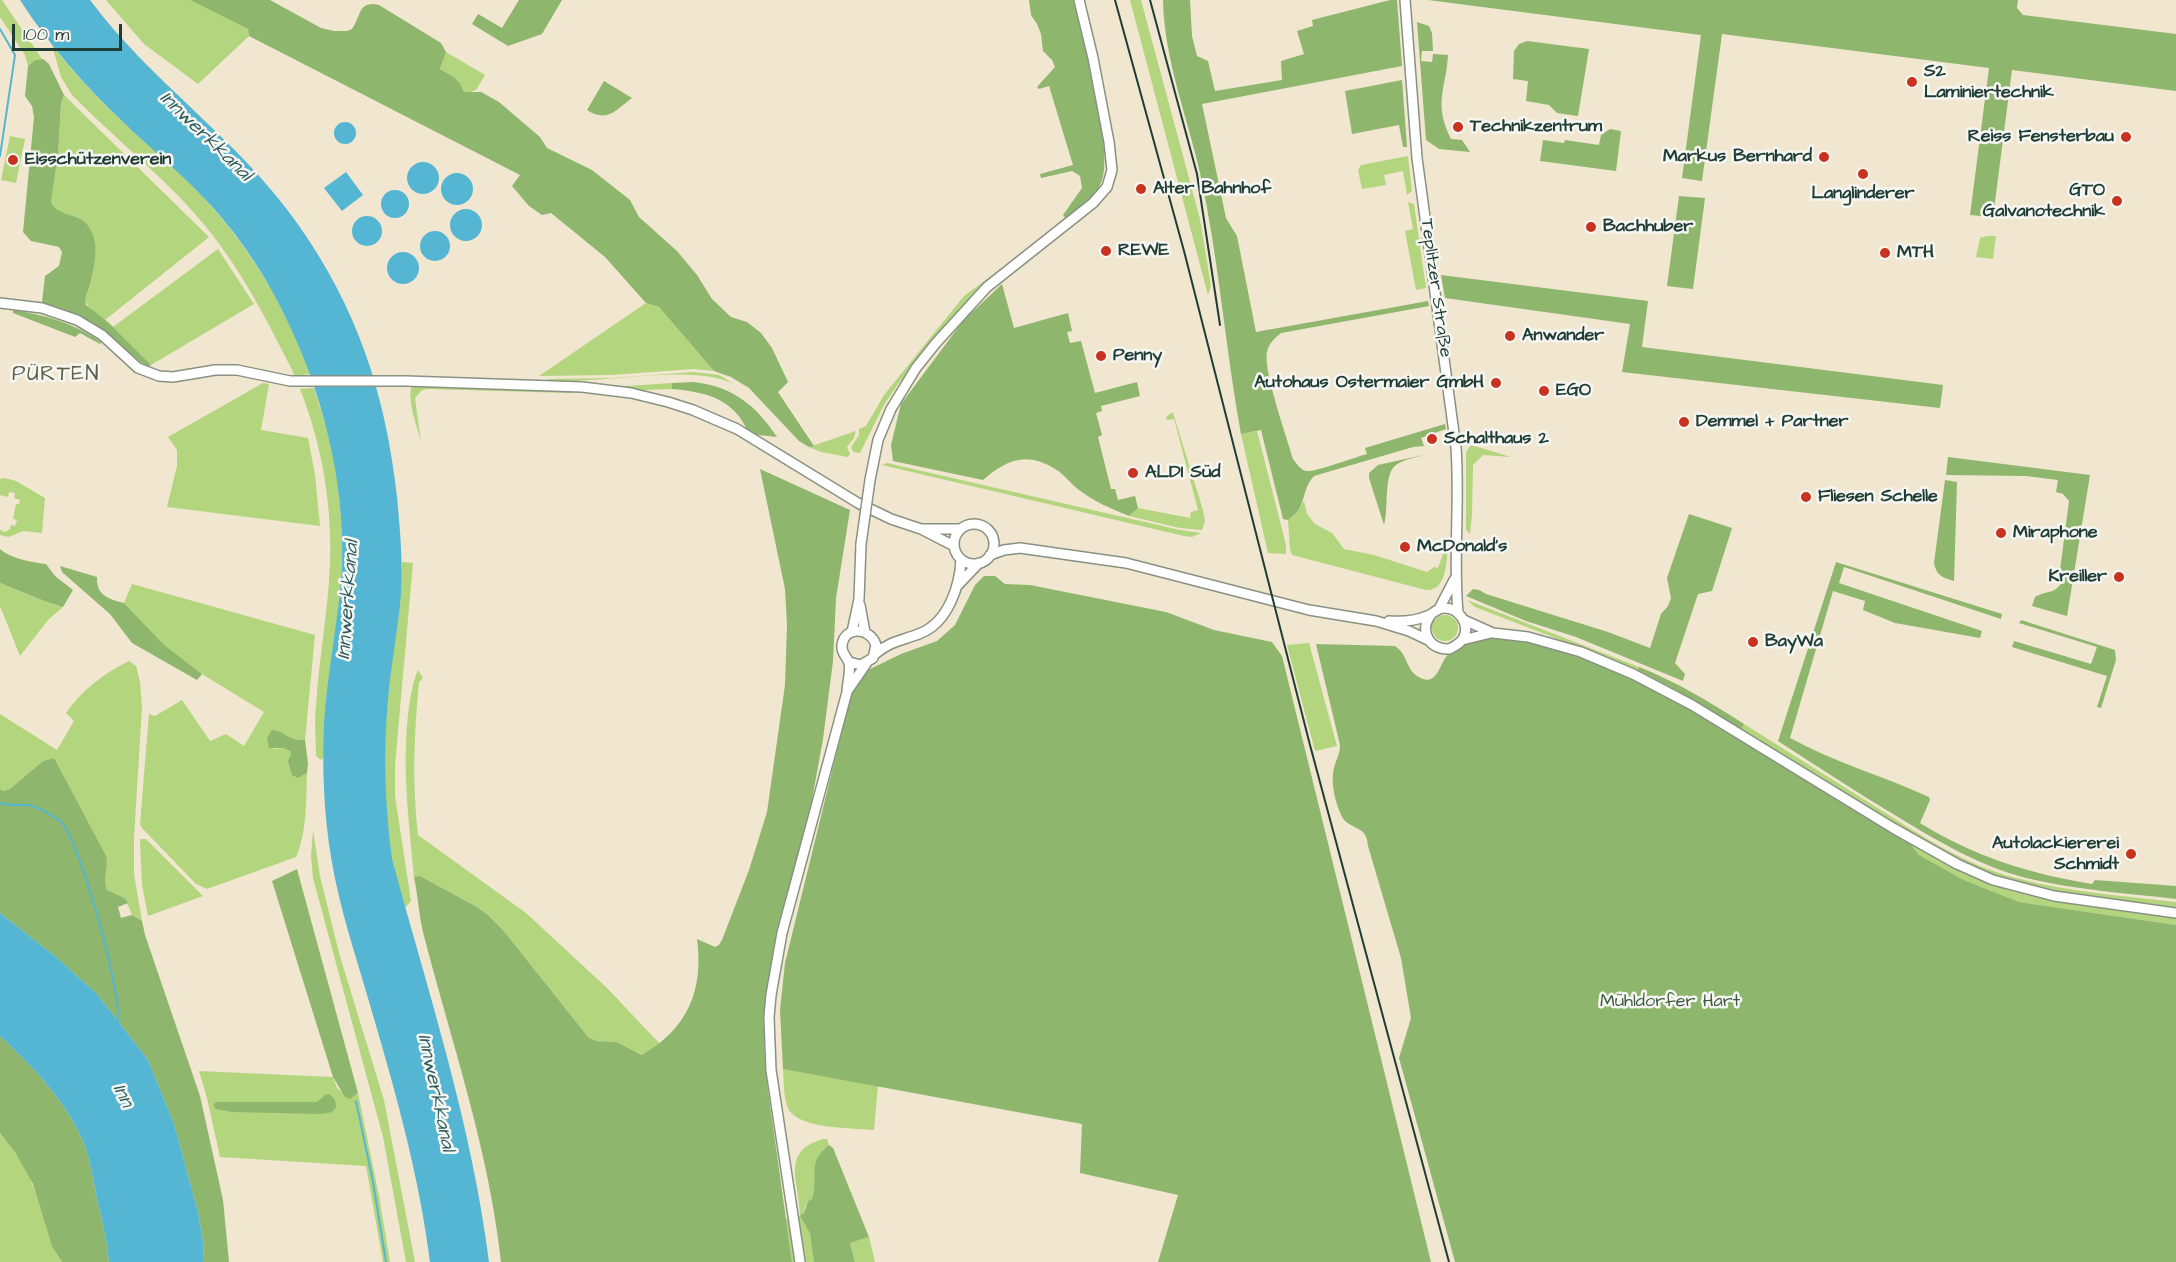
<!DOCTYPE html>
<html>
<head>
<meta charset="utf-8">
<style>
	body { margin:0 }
	#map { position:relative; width:2176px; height:1262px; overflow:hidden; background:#f1e6cf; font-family:"Architects Daughter",sans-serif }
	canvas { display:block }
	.scale { position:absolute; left:12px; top:24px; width:110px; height:27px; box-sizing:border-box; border:3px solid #1f3d34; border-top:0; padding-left:8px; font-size:18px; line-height:21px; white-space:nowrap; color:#1f3d34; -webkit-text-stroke:4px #f6f6f2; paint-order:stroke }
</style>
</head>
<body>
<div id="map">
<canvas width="2176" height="1262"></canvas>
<div class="scale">100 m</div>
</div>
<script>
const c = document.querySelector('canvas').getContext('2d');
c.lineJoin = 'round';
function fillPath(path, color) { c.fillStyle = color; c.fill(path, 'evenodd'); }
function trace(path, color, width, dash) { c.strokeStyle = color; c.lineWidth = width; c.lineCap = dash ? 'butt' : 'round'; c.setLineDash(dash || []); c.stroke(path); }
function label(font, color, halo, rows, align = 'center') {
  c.font = font + ' "Architects Daughter",sans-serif'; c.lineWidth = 5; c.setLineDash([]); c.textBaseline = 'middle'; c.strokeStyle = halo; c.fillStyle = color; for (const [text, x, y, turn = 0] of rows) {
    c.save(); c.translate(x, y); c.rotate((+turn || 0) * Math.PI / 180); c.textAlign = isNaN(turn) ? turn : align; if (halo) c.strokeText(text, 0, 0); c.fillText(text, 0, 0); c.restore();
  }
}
const green = new Path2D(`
	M0,0H2L42,59L35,60L28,66L25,55L0,17Z
	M106,0H190L248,29L249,36L198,84L144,44Z
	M1130,0H1141L1200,219L1211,286L1208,295Z
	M52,45C74,73 98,99 124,123C150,147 177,169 201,195C249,246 287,308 310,374L295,376C272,330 250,286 220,245C179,188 121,145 72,95L61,77Z
	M446,52L485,75L476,90L467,93L464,92L460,83L454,77L440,69Z
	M64,95L209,237L105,320L90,309L85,301C86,292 90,283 93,274C98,253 97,225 74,217C64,213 55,212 51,202L58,155L61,104Z
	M10,136L25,139L16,183L1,180Z
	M1408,156L1412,191L1407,195L1403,171L1384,175L1386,185L1362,189L1358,170L1361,165Z
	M1408,202L1414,204L1426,288L1416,290L1405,231L1413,229Z
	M1987,236H1996L1993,259L1976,257L1980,238Z
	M218,249L254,304L151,365L113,327Z
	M995,273L961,307L898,384L884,405L860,453L853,452L851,447L859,435V429L866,426L884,395L964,296Z
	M646,303L659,307L714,371L693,369L612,375L539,376Z
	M693,372L719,375L734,384C696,366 631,379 588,380C574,381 559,383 546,379L613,378Z
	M263,383L269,384L261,430L308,438L315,475L320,526L167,507L177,466V450L168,437Z
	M672,383V389L569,393L428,389L422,390L415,398L421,442C417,425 408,405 411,388L415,385L613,387Z
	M314,388C319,405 325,420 329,437C339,479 343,522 342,565C340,629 325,692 324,757L321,760L316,756C316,740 314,722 316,706C319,658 328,612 330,564C332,504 322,445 300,389Z
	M1171,413H1173L1203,510L1205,521L1202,530L1180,528L1129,516L1138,508L1190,518L1191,512L1198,510L1174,419L1167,420L1166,417Z
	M856,431L854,438L847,447L850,454L848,457L821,452L809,447Z
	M1257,431L1286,545V554L1268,553L1241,434Z
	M1471,445L1511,457L1483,455L1473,465L1472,514L1470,534L1466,530V452Z
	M887,463L1180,530L1201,533L1192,537L1184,536L882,465Z
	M5,478L16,481L45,498L42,533L23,531L9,537L0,535V530L5,532L10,529L11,525L15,526L17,520L13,519L16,504H19L20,500L14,498L15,493L9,492L8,497L0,495V479Z
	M1304,501L1307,514L1315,524L1332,533L1344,549L1374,555L1427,572L1434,567L1438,568L1444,551L1439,549L1448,548C1446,562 1447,591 1426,590L1292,555L1290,549L1288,520L1294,516Z
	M402,562L413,563L395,765V796L411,901L405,908C401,892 395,876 392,860C381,808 383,751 388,699C392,653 400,608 402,562Z
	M0,583L47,602L63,607L48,620L20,656L0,606Z
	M132,584L315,635L305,740L293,741L277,730L273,749L283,748L290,751L298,778L307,773C306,798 307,834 296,857L207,889L196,884L142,828L140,824L149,714L155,716L182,700L210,741L226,734L244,746L264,712L202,674L164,646L124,603Z
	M1467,600L1639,667L1638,670L1475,607Z
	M1432 628a13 13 0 1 1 26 0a13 13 0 1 1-26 0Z
	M1309,643L1337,746L1315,751L1287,645Z
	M129,661L136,666L140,682L142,707L134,838V874L142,921L132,915C126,897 122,899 107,890L54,758L43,761L10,789L4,791L0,789V714L57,750L74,721L66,713C82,690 104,673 129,661Z
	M418,670L423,678L419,682C414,733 412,784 418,835L526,913L607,988L661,1045L643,1055L617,1042L597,1041L589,1038L503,930L488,915L477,907L420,876L414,877C409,822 402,770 408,715C410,700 412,684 418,670Z
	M1744,724C1788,752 1832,779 1876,807C1914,831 1953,857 1996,872C2055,891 2115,895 2176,902V908L2055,892L2008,880L1975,868L1895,824L1741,730Z
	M313,830L320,876L339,953L384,1100L415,1262H406L383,1137L313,878L311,856Z
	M141,839H146L203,896L148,916L142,885L140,842Z
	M1910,843C1936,858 1963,873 1991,884C2050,906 2115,909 2176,917V925L2019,902L1964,880L1919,855Z
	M783,1069L878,1085L874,1130C854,1128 800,1129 789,1110C783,1099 784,1082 783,1069Z
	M199,1071L333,1077L337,1088L350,1098L358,1093L379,1196L390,1262H383L366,1166L220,1157L207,1098Z
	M0,1133C13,1150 26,1167 33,1186C43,1211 48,1238 62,1262H0Z
	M823,1139H827L829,1145C807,1161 819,1179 812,1199L808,1201C800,1216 806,1219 810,1233C813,1242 813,1253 814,1262H792L786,1219L800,1216C800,1182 779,1152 823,1139Z
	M869,1237L875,1262H855L850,1243Z`);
const forest = new Path2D(`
	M190,0H270L321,28L334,31H347L352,29C361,17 358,0 379,5L441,43L446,52L440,69L454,77L460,83L464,92H481L499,102L540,137L547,148L592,170L630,200L639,217L677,251L697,275L712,299L731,317L747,322L761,333L772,348L788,382L778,392L814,446L809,447L799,441L749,388L731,377L714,371L659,307L646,303L605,257L551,213L542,215L529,206L512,186L520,175L249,36L248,29Z
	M519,0H562L542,34L508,46L472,24L478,14L502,28Z
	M1029,0H1076C1084,35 1115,155 1101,183C1094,199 1079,209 1066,219L1063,215L1082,188L1080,176L1072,171L1041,178L1040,174L1073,165L1049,86L1039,89L1037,87L1055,67L1052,60L1043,51L1041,34L1037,24L1031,15Z
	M1163,0H1190L1192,36L1197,56L1208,61L1215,91L1282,80L1281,61L1304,54L1297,31L1313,26L1312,20L1390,0H1397L1402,66L1202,104L1226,218L1237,236L1256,332L1428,301L1429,306L1281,333C1275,338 1269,343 1267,352C1263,371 1287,437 1293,459C1297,464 1300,470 1307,471C1316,472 1355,457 1367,454L1365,448L1445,424L1446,429L1421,438L1424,446L1413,447L1314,476C1300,491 1308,507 1288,520L1283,519L1261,430L1241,434C1225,347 1219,259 1200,173C1187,116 1164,59 1163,0Z
	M1428,0H2018L2017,8L2023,15L2176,34V91L2012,70L1993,217L1970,215L1989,68L1722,34L1702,181L1682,178L1701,35Z
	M1417,22L1429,26L1432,33L1433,51H1422L1421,61L1432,62L1433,54L1448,55C1446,89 1433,103 1451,139L1462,140L1470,152L1439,149L1426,140Z
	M1527,41L1589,49L1578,116L1557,113L1549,105L1526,101L1528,81L1513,79L1514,51L1519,44Z
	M43,59L49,64L64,95L61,104L58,155L51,202C58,218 80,212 89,227C100,244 95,269 89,287C87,294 84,298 86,305L109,323L151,365L147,367L91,322L69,311L42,302L45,276L59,266L62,252L59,247L31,241L23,232L34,117L32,106L25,96L28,66L35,60Z
	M1402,80L1407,147H1403L1399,125L1352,134L1345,91Z
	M604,81L632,98C616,110 607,123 587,110Z
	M1610,129L1621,131L1616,171L1540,161L1543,140L1564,143L1565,140L1599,145L1601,135Z
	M1679,196L1705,198L1693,289L1667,286Z
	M1441,275L1648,301L1642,347L1943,385L1940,408L1622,372L1630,324L1445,298Z
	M1002,284L1014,328L1068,313L1072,331L1067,332L1070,343L1081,341L1095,393L1137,382L1140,396L1101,406L1102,411L1096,413L1102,435L1098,437L1111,489H1115L1118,500L1135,496L1138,508L1129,516C1112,509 1095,502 1079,490C1071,484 1064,474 1055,469C1026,451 1006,460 983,480L893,461L891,445L901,404L963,321Z
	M13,310C45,315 74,323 101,342L100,344L80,333L75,337L13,313Z
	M693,382C732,386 756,405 777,437L749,434C735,399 707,392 672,389V383Z
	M1428,454C1417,457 1404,459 1396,465C1383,474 1389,509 1384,525L1369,478V473L1378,465Z
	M1948,457L2090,475L2067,616L2032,606L2035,597C2051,588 2053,597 2065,578L2060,570L2069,501L2063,494L2056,492L2058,480L2026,476L1946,475Z
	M760,469L850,510L836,598L833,661L823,739L809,816L775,947L765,1012L764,1044L766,1076L792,1262H501C489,1150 452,1044 424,936C419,917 418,896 414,877L420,876L477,907L488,915L503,930L589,1038L597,1041L617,1042L642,1055C687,1029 704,991 697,939L715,947L719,945L722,940L749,870L767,812L785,685L787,625L785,589Z
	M1945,480L1957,482L1954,581C1943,578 1936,575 1934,563Z
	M1689,514L1732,528L1712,591L1698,594L1675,663L1685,674L1683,681L1576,637L1526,621L1466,596L1473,589L1479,590L1486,594L1608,632L1650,648L1661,614L1668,606L1671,598L1667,578Z
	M0,549C11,559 31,562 46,564L55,576L73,590L63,607L47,602L0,583Z
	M1836,562L2002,614L2001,619L1844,567L1839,583L1982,631L1980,638L1895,623L1863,610L1865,601L1833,591L1790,738C1834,762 1883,776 1929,797L1930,800L1920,823C1973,856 2030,874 2092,884L2095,880L2176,886V899C2126,893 2075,890 2026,878C1980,866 1939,842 1898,817C1858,793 1818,767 1778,741Z
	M60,566L97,577C96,595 108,599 124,603L164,645L202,674L197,680L132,643L110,614L62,572Z
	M984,576H995L1005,584L1030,585L1166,612L1214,630L1272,642L1282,656L1431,1262H1158L1178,1195L1080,1173L1082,1124L783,1069L780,1010L785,963L850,698L866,671L901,654L937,641L955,625L975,585Z
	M2021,620L2115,650L2116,660L2101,708L2097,707L2107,676L2012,647L2014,641L2091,664L2097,647L2019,623Z
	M1489,638C1548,639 1613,668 1665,695L1910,843L1919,855L1964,880L2019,902L2176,925V1262H1455L1399,1058L1411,1018L1401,958L1368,846C1367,827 1356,831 1344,820C1336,807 1330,783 1334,768C1336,760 1340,754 1340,745L1316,644L1395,646C1408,655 1406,669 1417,676C1439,690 1439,660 1450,653C1462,645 1474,641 1489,638Z
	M1639,667C1677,682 1710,702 1744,724L1741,730L1676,690L1638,670Z
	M272,730C284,730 287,741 305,740L308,763L307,773L298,778L292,775L288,761L291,755L290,751L283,748H269L267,738Z
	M54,758L106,856C109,869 102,877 107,890L124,898L128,903L118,907L121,918L132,915L142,921L145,935L200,1096L223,1200L229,1262H204L203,1241L198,1212L174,1124L148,1060L97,994L57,958L0,913V789L4,791L10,789L43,761Z
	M297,869L358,1093L350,1099L345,1097L333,1077L272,881Z
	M0,1036C34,1068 70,1105 86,1149C91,1165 94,1182 97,1199C102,1220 107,1240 109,1262H62L52,1246L33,1184L16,1154L0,1133Z
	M329,1094L335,1100L336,1107L332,1112L322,1114L232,1112L216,1109L213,1105L216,1102H317L325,1095Z
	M829,1145L833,1148L869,1237L850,1243L855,1262H814L810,1233L800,1216L804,1213L808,1201L812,1199C819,1177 806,1162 829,1145Z`);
const water = new Path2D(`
	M20,0H90C151,82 238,139 297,223C357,307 386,395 397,497C400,529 403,562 401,594C398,629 391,664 388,700C383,753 385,806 392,859C428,992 472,1125 489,1262H430C419,1174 395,1090 370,1005C356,956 339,907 331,857C324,814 322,769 324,725C327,672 339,620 342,566C345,479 322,390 283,312C262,269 233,227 199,193C175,168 148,146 123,122C84,85 49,45 20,0Z
	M334 133a11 11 0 1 1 22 0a11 11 0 1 1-22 0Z
	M407 178a16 16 0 1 1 32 0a16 16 0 1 1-32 0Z
	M346,172L363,195L342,211L324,188Z
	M441 189a16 16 0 1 1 32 0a16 16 0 1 1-32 0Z
	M381 204a14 14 0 1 1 28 0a14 14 0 1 1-28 0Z
	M450 225a16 16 0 1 1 32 0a16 16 0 1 1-32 0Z
	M352 231a15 15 0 1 1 30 0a15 15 0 1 1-30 0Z
	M420 246a15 15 0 1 1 30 0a15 15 0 1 1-30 0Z
	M387 268a16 16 0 1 1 32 0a16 16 0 1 1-32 0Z
	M0,913L57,958L97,994L148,1060L174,1124L198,1212L203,1241L204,1262H109C107,1240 102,1220 97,1199C94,1182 91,1165 86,1149C70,1105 34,1068 0,1036Z`);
const stream = new Path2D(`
	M0,29L15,55L0,156
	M0,803C9,806 17,805 27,805C37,806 52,815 60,821C80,838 122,995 118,1022
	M356,1101L373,1182L386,1262`);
const secondary = new Path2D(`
	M1405,0L1417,158L1456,448C1460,503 1453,558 1458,613
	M0,303L42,308L77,320L102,335L138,368L159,376L173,377L215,370H237L290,381H406L582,387L631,393L668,402L693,410L737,429L858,503L891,519L921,529L954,546
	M870,480L878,440L891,409L916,368L936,343L987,287L1093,203L1107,187L1112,170L1109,142L1093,58L1079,0
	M954 544a20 20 0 1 1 40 0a20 20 0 1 1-40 0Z
	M923,529H961
	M990,555L1004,550L1020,548L1126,563L1309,610L1376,621L1409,631L1428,640
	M958,585L979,563
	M860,605L865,632
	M1439,609L1454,580
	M1464,620L1493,633L1528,637L1581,652L1633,674L1692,705L1893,828L1957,864L1993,880L2054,896L2176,913
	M1389,621C1402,622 1415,621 1427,616C1433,614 1436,609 1443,608C1458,607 1470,623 1464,637C1461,643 1456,646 1449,649C1430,650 1419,632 1430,616
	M852,632L859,599L861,544
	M1462,640L1491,633
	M875,654C892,640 902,641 921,633C948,622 960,586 961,559
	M848,690L866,664
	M800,1262L771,1070L769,1017L771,995L782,933L847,692C847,684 851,671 849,663C847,656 841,654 842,645C845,625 871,628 876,645L873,658L861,665L849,662`);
const rail = new Path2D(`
	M1115,0L1184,251L1310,745L1449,1262
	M1150,0L1197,174L1220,325`);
const secondaryBridge = new Path2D(`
	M861,544L870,480`);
const markers = [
	[1912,82,6,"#c8321e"],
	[1458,127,6,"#c8321e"],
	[2126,137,6,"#c8321e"],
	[1824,157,6,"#c8321e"],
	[13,160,6,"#c8321e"],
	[1863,174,6,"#c8321e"],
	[1141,189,6,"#c8321e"],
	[2117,201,6,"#c8321e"],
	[1591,227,6,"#c8321e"],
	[1106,251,6,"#c8321e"],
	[1885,253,6,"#c8321e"],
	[1510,336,6,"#c8321e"],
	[1101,356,6,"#c8321e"],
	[1496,383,6,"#c8321e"],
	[1544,391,6,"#c8321e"],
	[1684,422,6,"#c8321e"],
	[1432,439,6,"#c8321e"],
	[1133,473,6,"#c8321e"],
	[1806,497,6,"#c8321e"],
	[2001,533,6,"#c8321e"],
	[1405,547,6,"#c8321e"],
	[2119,577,6,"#c8321e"],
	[1753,642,6,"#c8321e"],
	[2131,854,6,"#c8321e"]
];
const poiNames = [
	["S2",1924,72],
	["Laminiertechnik",1924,93],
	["Technikzentrum",1470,127],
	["Reiss Fensterbau",2114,137,"right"],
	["Markus Bernhard",1812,157,"right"],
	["Eisschützenverein",25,160],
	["Alter Bahnhof",1153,189],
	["GTO",2105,191,"right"],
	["Galvanotechnik",2105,212,"right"],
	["Langlinderer",1863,194,"center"],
	["Bachhuber",1603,227],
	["REWE",1118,251],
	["MTH",1897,253],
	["Anwander",1522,336],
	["Penny",1113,356],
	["Autohaus Ostermaier GmbH",1484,383,"right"],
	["EGO",1556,391],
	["Demmel + Partner",1696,422],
	["Schalthaus 2",1444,439],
	["ALDI Süd",1145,473],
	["Fliesen Schelle",1818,497],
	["Miraphone",2013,533],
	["McDonald's",1417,547],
	["Kreiller",2107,577,"right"],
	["BayWa",1765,642],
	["Autolackiererei",2119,844,"right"],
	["Schmidt",2119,865,"right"]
];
const streetNames = [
	["Teplitzer Straße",1435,288,82]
];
const parkNames = [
	["Mühldorfer Hart",1670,1002]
];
const waterNames = [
	["Innwerkkanal",205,137,44],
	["Innwerkkanal",349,600,-86],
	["Innwerkkanal",435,1093,78],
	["Inn",122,1096,64]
];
const quarterNames = [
	["PÜRTEN",56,376]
];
fillPath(green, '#b3d57e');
fillPath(forest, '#8eb66d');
fillPath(water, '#54b6d3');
trace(stream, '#54b6d3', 2);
trace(secondary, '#889282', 12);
trace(secondary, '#fff', 9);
trace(rail, '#1f3d34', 2);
trace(secondaryBridge, '#889282', 12, []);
trace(secondaryBridge, '#fff', 9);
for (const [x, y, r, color] of markers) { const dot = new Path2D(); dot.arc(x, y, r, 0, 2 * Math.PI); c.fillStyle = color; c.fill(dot); trace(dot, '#f6f6f2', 2); }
label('bold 18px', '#1f3d34', '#f6f6f2', poiNames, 'left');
label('18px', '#1f3d34', '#f6f6f2', streetNames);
label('18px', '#3d5b43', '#f6f6f2', parkNames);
label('italic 20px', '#2c5b5c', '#f6f6f2', waterNames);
c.letterSpacing = '1.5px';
label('21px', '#5f6249', '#f6f6f2', quarterNames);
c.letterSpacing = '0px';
</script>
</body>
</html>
